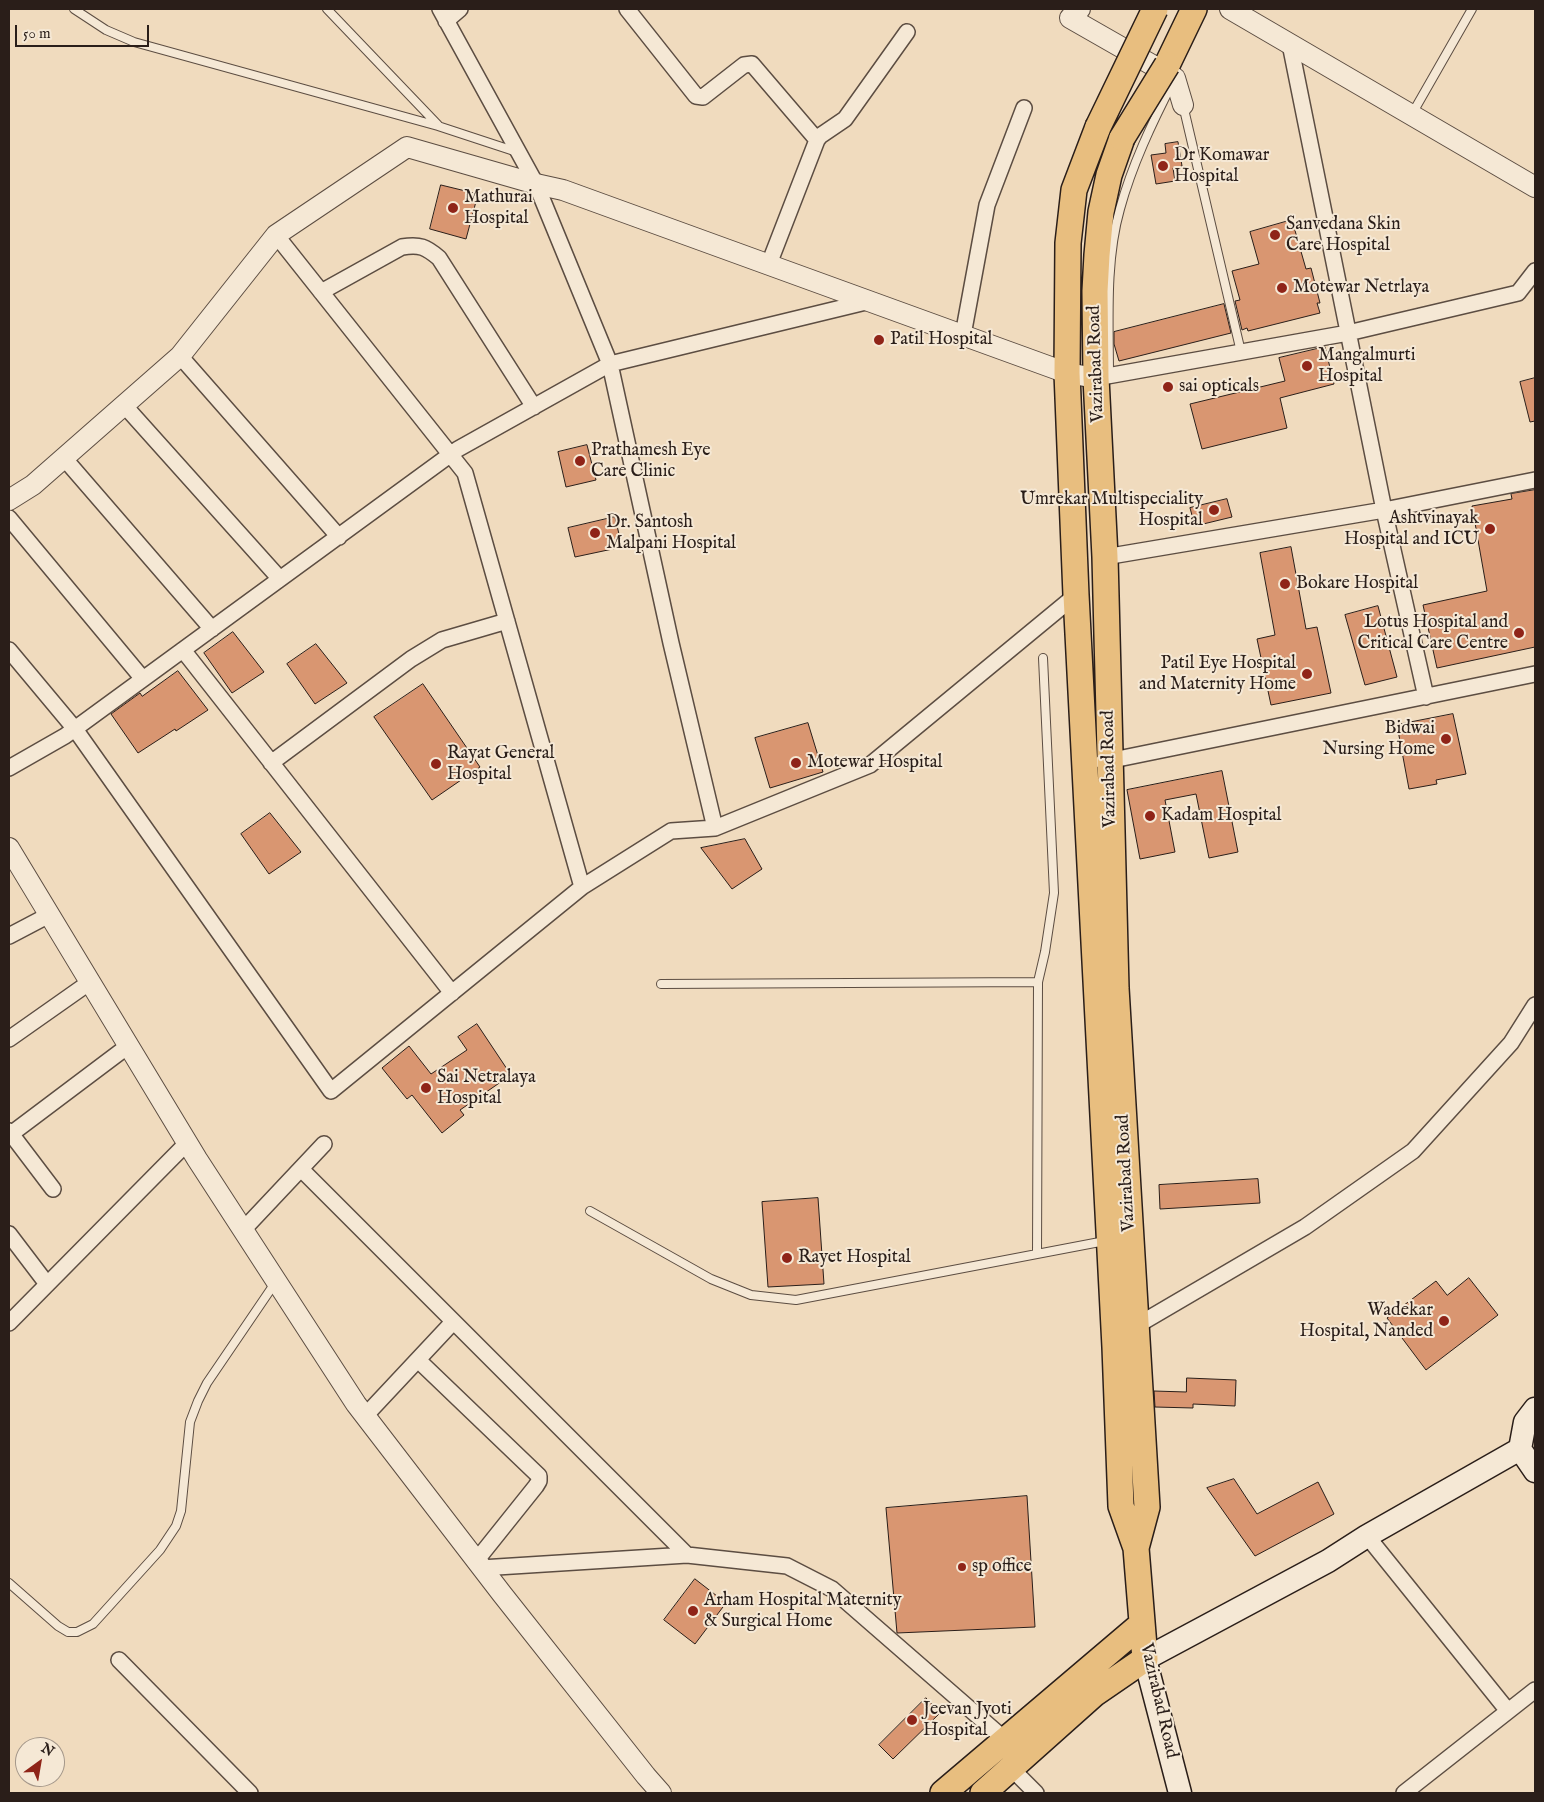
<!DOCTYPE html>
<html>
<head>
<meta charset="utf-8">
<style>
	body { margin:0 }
	#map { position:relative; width:1544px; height:1802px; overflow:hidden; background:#f0dbbe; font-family:"IM FELL English",serif }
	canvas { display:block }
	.frame { position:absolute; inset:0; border:10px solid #2a1e19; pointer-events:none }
	.north { position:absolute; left:15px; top:1737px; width:50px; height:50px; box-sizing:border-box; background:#f5e8d5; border:1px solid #a4978a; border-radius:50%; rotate:32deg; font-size:14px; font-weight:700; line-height:20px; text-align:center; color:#2a1e19 }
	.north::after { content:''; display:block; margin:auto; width:18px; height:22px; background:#8f2418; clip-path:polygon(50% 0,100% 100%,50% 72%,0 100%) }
	.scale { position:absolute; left:15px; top:25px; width:134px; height:22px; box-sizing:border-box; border:2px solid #2a1e19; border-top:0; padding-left:6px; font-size:15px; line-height:18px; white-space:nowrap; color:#2a1e19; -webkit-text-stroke:4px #f5e8d5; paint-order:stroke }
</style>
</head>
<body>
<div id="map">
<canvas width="1544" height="1802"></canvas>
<div class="frame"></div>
<div class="north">N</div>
<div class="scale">50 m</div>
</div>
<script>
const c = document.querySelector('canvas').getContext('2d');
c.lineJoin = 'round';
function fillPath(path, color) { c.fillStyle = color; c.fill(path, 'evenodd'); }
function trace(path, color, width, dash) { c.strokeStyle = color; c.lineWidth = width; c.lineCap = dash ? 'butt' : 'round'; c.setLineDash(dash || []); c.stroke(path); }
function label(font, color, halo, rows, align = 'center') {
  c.font = font + ' "IM FELL English",serif'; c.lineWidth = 4; c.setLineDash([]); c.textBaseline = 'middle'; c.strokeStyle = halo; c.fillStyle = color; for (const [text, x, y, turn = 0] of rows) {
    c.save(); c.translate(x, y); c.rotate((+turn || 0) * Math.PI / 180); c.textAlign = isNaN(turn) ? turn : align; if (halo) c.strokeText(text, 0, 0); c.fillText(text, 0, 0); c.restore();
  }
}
const building = new Path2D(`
	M1178,142L1182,166L1173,168L1175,181L1156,184L1151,155L1166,153L1165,144Z
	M441,185L478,194L466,239L430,229Z
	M1292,220L1306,269L1311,268L1320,303H1317L1320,313L1248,331L1247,328L1242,330L1235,301L1240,300L1232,271L1259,264L1250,232Z
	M1224,304L1231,333L1119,361L1114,344V332Z
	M1325,347L1334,384L1280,398L1287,428L1202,449L1190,404L1285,381L1279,358Z
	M1535,378V421L1530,422L1520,382Z
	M587,445L596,480L566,487L558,452Z
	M1535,490V647L1437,668L1423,605L1487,591L1472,506L1512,499L1511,494Z
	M1227,499L1232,517L1195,526L1190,508Z
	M615,517L622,547L575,557L568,528Z
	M1291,547L1306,629L1317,627L1331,693L1271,705L1257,639L1275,635L1260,553Z
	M1378,606L1397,677L1365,685L1345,615Z
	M233,632L264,672L232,693L204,653Z
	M316,644L347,683L315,704L287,664Z
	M178,671L208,710L176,731L175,729L138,753L111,714L140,693L142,696Z
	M423,684L480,767L432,800L374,717Z
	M1453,714L1466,774L1436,780L1437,784L1409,789L1397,725Z
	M808,723L823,772L770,788L755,738Z
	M1222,771L1238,852L1209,858L1196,794L1165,800L1175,852L1140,859L1127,790Z
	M270,813L301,852L269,874L241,834Z
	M745,839L762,869L732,889L701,848Z
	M477,1024L511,1075L460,1110L464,1115L442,1133L412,1095L407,1099L382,1068L409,1046L431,1074L467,1050L458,1037Z
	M1258,1179L1260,1203L1160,1209L1159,1185Z
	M818,1198L824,1284L768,1287L762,1202Z
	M1469,1278L1498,1315L1426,1370L1387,1318L1436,1281L1447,1295Z
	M1187,1378L1236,1380L1235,1406L1193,1404V1408L1155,1407L1154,1391L1186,1392Z
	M1234,1479L1257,1514L1318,1482L1334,1514L1255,1556L1207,1488Z
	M1027,1496L1035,1627L897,1633L886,1508Z
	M695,1579L726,1603L695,1644L664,1620Z
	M926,1698L940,1713L893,1759L879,1745Z`);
const service = new Path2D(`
	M74,9L106,30L134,42L438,126L517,152
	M327,9L438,125
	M1183,105L1241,352
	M1412,114L1472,9
	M1109,376C1109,322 1105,261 1120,209C1132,165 1152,123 1173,82
	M661,984L1038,982
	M590,1211L711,1279L751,1295L796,1300L1105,1241
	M1037,1254L1038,982L1045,952L1054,893L1043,658
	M9,1583L58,1626L68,1632H77L93,1624L160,1550L176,1526L181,1511L190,1422L198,1401L207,1383L275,1283`);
const minor = new Path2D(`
	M440,9L536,184L610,364L671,643L715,828L870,765L1076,595
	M627,9L696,96L703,97L744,65L752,64L817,140
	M446,21L460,9
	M1290,44L1384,510L1535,480
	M276,235L465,473L582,887L671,831L715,828
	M769,264L817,140L820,136L845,119L907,32
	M321,292L402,247C420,244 426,247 439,258L534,407
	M963,335L987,205L1024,108
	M180,356L339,537
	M1096,378L1348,333L1518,293L1535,271
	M124,405L280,579
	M64,458L212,629
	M9,518L143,679
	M1105,557L1384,510L1426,697
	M9,650L75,729L331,1091L582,887
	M183,650L452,993
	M1103,762L1535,674
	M271,763L411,659L442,640L507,621
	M9,768L65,736L458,449L610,364L870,301
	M9,936L49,915
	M9,1039L90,982
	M9,1131L53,1189
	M11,1134L128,1046
	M301,1169L687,1555
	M243,1230L324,1144
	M9,1234L47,1284
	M9,1323L187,1143
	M1136,1326L1305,1227L1413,1151L1511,1043L1535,1005
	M418,1360L539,1476V1481L536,1486L476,1561
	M365,1416L453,1322
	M1367,1536L1508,1711
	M481,1568L687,1555L787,1566L832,1589L1010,1744
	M119,1660L250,1793
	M1011,1768L1036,1793
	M1404,1793L1535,1690`);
const tertiary = new Path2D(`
	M1080,9L1070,18L1175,78L1183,105
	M1230,9L1535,187
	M9,500L33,485L180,356L276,235L407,147L536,184L563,190L1067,373L1096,378
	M9,848L197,1159L356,1404L502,1594L646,1776L661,1793`);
const secondary = new Path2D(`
	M1535,1409L1525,1422L1520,1449L1535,1471
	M1180,1793L1145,1659L1328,1561L1367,1536L1520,1449`);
const primary = new Path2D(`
	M1167,65L1194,9
	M1122,138L1109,175L1101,212L1097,255L1095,291L1096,378L1105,557L1116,988L1147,1507L1136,1548
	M943,1793L1142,1624
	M983,1793L1094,1694L1145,1659L1136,1548L1121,1506L1115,1347L1076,595L1067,373L1068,243L1074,190L1098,127`);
const primaryBridge = new Path2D(`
	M1098,127L1155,9
	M1122,138L1167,65`);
const markers = [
	[1163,166,6,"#8f2418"],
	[453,208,6,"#8f2418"],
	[1275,235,6,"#8f2418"],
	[1282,288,6,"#8f2418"],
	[879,340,6,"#8f2418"],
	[1307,366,6,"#8f2418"],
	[1168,387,6,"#8f2418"],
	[580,461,6,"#8f2418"],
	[1214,510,6,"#8f2418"],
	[1490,529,6,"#8f2418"],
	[595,533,6,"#8f2418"],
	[1285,584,6,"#8f2418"],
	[1519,633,6,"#8f2418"],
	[1307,674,6,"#8f2418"],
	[1446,739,6,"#8f2418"],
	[796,763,6,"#8f2418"],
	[436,764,6,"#8f2418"],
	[1150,816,6,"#8f2418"],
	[426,1088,6,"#8f2418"],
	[787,1258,6,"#8f2418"],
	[1444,1321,6,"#8f2418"],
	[962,1567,5,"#8f2418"],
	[693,1611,6,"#8f2418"],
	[912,1720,6,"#8f2418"]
];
const poiNames = [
	["Dr Komawar",1174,156],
	["Hospital",1174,177],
	["Mathurai",464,198],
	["Hospital",464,219],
	["Sanvedana Skin",1286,225],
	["Care Hospital",1286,246],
	["Motewar Netrlaya",1293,288],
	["Patil Hospital",890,340],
	["Mangalmurti",1318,356],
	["Hospital",1318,377],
	["sai opticals",1179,387],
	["Prathamesh Eye",591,451],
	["Care Clinic",591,472],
	["Umrekar Multispeciality",1203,500,"right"],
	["Hospital",1203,521,"right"],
	["Ashtvinayak",1479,519,"right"],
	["Hospital and ICU",1479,540,"right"],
	["Dr. Santosh",606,523],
	["Malpani Hospital",606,544],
	["Bokare Hospital",1296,584],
	["Lotus Hospital and",1508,623,"right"],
	["Critical Care Centre",1508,644,"right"],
	["Patil Eye Hospital",1296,664,"right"],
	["and Maternity Home",1296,685,"right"],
	["Bidwai",1435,729,"right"],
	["Nursing Home",1435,750,"right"],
	["Rayat General",447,754],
	["Hospital",447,775],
	["Motewar Hospital",807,763],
	["Kadam Hospital",1161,816],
	["Sai Netralaya",437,1078],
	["Hospital",437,1099],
	["Rayet Hospital",798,1258],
	["Wadekar",1433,1311,"right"],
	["Hospital, Nanded",1433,1332,"right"],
	["sp office",972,1567],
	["Arham Hospital Maternity",704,1601],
	["& Surgical Home",704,1622],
	["Jeevan Jyoti",923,1710],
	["Hospital",923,1731]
];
const streetNames = [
	["Vazirabad Road",1097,364,-92],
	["Vazirabad Road",1110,769,-91],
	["Vazirabad Road",1127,1173,-93],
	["Vazirabad Road",1158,1701,77]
];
fillPath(building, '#d99671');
trace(building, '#2a1e19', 1);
trace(service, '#5c4d42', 10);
trace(minor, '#5c4d42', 18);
trace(tertiary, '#5c4d42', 22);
trace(secondary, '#2a1e19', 25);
trace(primary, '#2a1e19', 28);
trace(service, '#f5e8d5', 8);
trace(minor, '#f5e8d5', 15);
trace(tertiary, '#f5e8d5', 20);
trace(secondary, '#f5e8d5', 22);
trace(primary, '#e8be7f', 25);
trace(primaryBridge, '#2a1e19', 28, []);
trace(primaryBridge, '#e8be7f', 25);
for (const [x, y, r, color] of markers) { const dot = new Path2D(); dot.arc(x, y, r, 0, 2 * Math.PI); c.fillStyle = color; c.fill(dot); trace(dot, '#f5e8d5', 2); }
label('18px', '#2a1e19', '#f5e8d5', poiNames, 'left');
label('18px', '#2a1e19', '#f5e8d5', streetNames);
</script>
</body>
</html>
